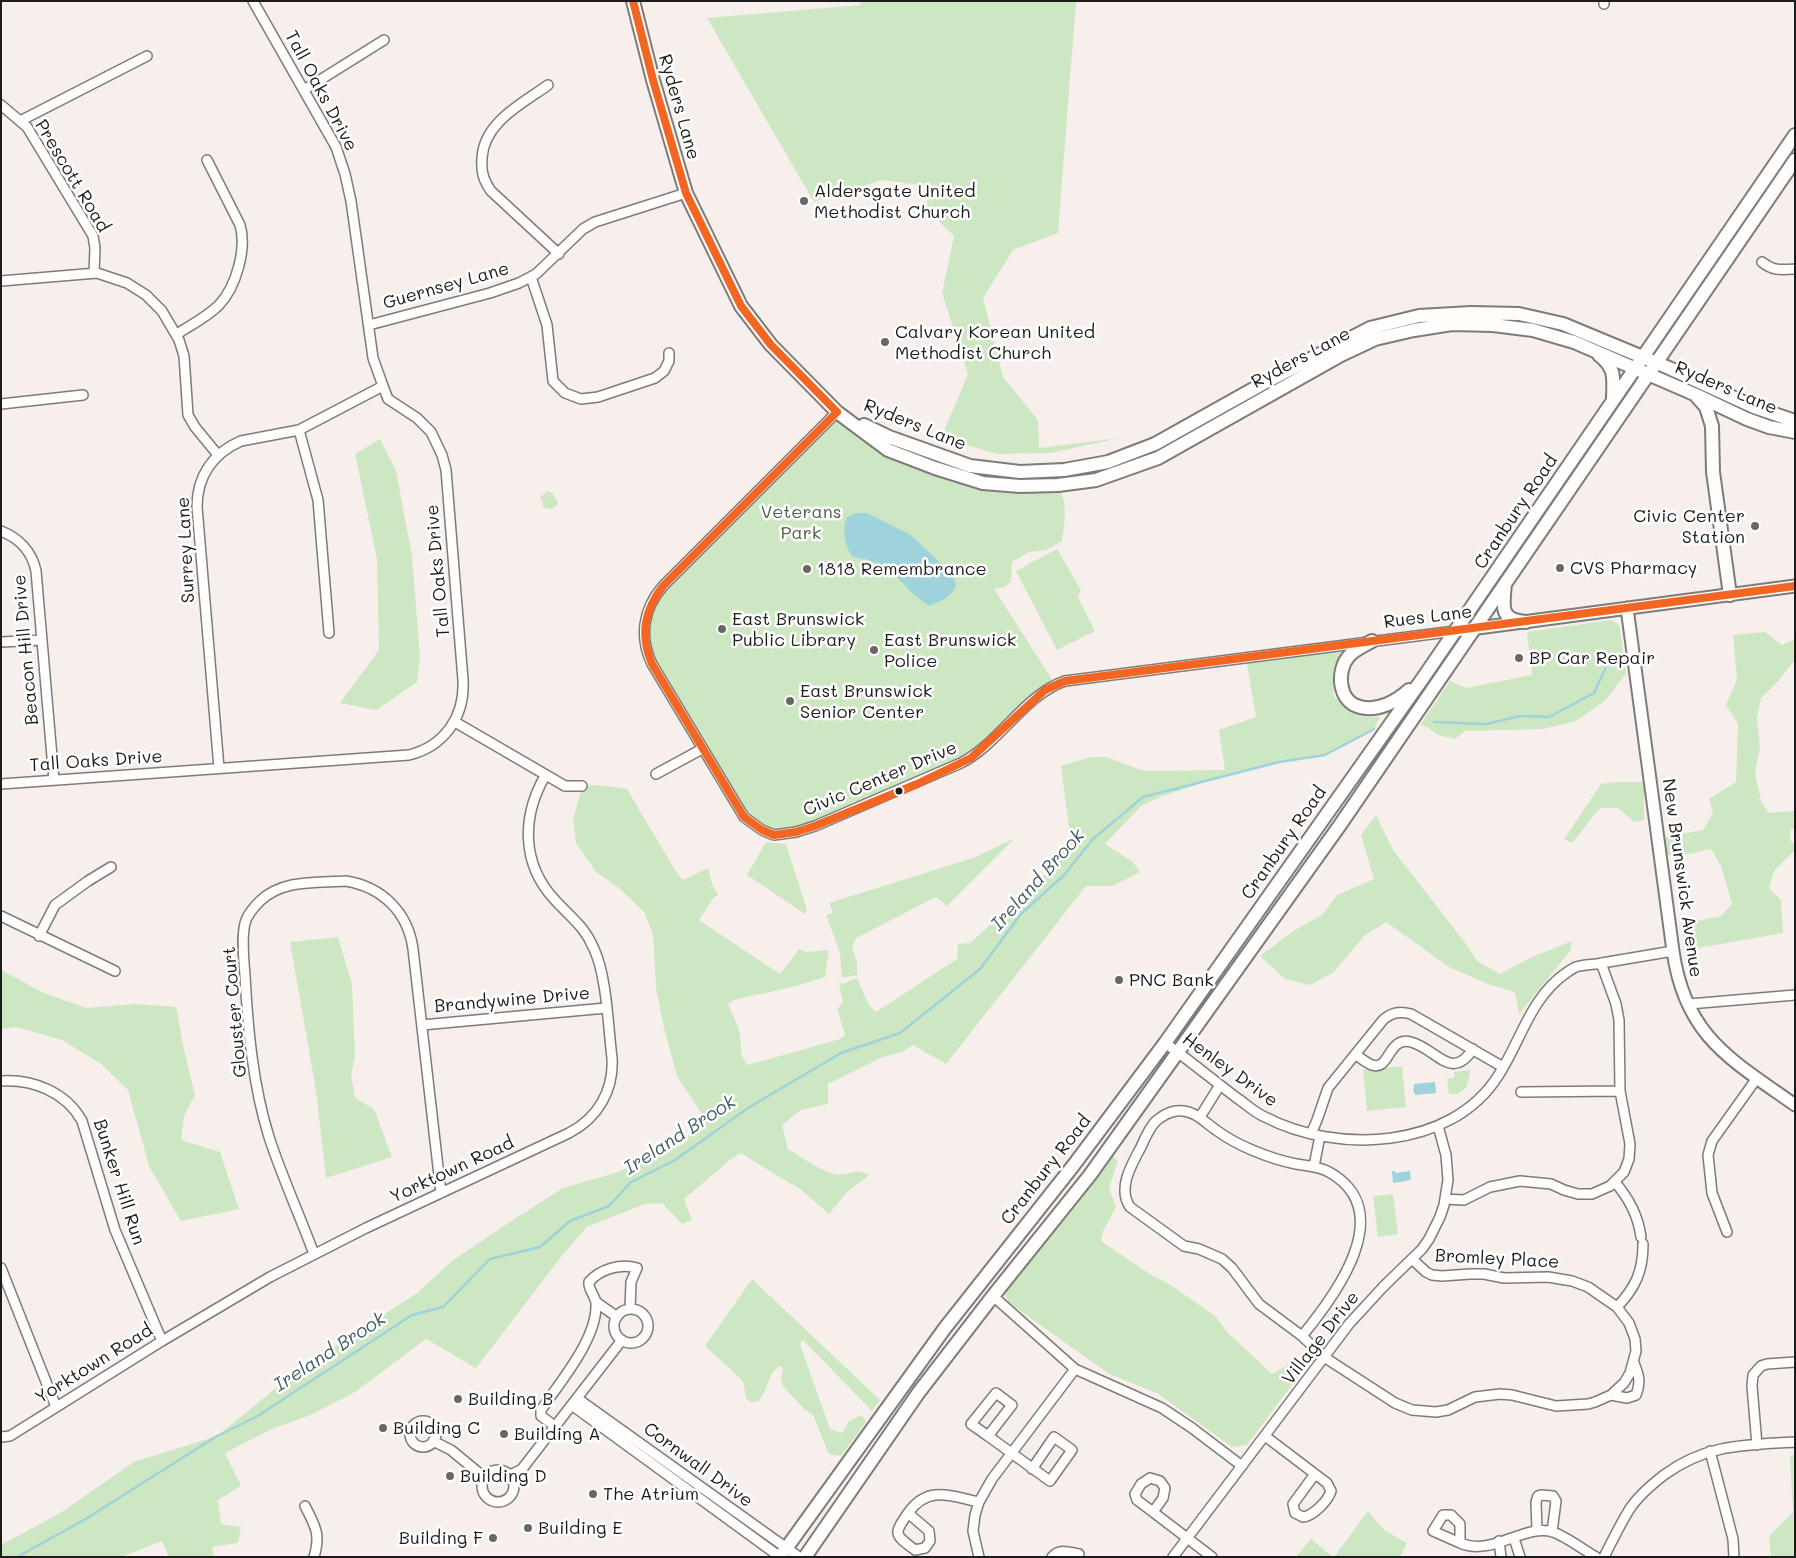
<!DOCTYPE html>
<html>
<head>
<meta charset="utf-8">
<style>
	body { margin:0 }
	#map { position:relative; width:1796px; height:1558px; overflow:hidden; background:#f7efeb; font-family:Mali,sans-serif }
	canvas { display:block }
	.frame { position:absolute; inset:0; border:2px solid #1c1c1c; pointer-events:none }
</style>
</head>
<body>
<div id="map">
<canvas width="1796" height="1558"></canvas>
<div class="frame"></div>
</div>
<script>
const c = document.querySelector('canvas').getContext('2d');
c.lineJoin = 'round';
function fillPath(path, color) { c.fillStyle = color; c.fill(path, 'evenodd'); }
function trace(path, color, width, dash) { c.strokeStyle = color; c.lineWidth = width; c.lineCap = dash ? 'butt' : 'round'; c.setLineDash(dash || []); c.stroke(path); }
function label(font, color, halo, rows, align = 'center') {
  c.font = font + ' Mali,sans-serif'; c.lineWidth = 5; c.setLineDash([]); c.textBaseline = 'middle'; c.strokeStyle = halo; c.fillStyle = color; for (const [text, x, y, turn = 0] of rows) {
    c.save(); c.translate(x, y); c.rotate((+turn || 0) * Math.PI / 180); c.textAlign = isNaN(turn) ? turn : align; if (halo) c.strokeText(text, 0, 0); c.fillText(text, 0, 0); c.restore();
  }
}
const green = new Path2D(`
	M860,1H1076L1058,233L1013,250L983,298L1003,377L1038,420L1039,448L1120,438L1051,453L998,454L941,438L968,374L942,293L954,236L927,210L928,186L881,180L814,202L707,18L860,5Z
	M837,412L888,449L983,483L1058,485C1068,504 1065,521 1062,541L1047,550L1029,552L1012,562L1011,582L1005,587L994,589L1055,684L971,758L796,832L762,830L753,825L647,651L650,604Z
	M380,439L396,471L412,556L420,657L417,682L376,710L340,703L379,650L377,559L355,454Z
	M548,491L552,493L558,502V505L552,509L544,508L540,497Z
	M1057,549L1081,590L1078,597L1095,631L1057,650L1016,571Z
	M1611,620L1618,624L1620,629L1626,673L1606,700L1576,721L1543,729L1465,731L1455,739L1438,735L1427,727L1420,725L1450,681L1466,688L1532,675L1527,632Z
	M1765,632L1782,645L1795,639V660L1779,680L1761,698L1757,718L1760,747L1755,773L1761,801L1769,813L1795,811V828L1791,829L1790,840L1795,845V850L1774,871L1769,888L1781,900L1783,933L1687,950L1680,925L1721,916L1732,904L1721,866L1711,849L1683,855H1667L1665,837L1703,830L1713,813L1709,799L1736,782L1738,724L1726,705L1737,679L1733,635Z
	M1343,646L1333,672L1334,697L1363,717H1380L1374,729L1325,755L1279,762L1232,773L1160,797L1141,806L1105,844L1133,862L1140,872L1113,886H1086L946,1064L913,1045L902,1052L883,1057L828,1084V1104L801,1110L782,1125L788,1149C803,1158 817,1169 834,1174C846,1177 855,1167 869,1175L846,1193L829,1214L799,1188L779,1177L741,1153L730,1160L684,1199L692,1220L682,1224L662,1203L645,1204L587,1227L564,1253L476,1368L426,1339L355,1392L308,1416L274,1428L225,1453L241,1486L218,1500L221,1524L241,1527L238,1543L212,1547L214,1557H169L162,1541L121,1557H1V1545L60,1513L134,1462L217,1436L297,1371L417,1293L452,1261L513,1220L563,1188L615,1173L683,1144L702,1114L677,1076L664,1028L656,988L653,934L644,912L619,888L596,872L576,843L573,820L582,786L597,785L627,789L676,872L683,880L708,868L713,887L719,895L714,897L699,920L780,974L799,949L807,952L829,950L825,977L796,986L734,1000L728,1004C731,1011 739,1028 740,1034C742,1045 739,1057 748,1065L840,1039L845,1035L837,1009L843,1003L839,983H845L857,978L869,1005L876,1012L957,959L958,944L970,943L1043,877L1071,841L1061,766L1091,757H1106L1144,771L1225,770L1219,730L1256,717L1246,659Z
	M1616,782H1644V820L1634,822L1618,808H1600L1572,843L1564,839L1601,784Z
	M1376,815L1393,850L1466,944L1477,961L1500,974L1532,957L1572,941L1570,951L1519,1014L1515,992L1488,984L1449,967L1386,922L1364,936L1334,972L1310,985L1285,979L1260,956L1295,930L1322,915L1337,895L1374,879L1361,835Z
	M1015,838L947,906L936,897L856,938L852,947L857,963V975L842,978L840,953L826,915L833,913L829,903L973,858Z
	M766,842L786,844L807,910L805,914L747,875Z
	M338,937L352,984L355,1057L351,1075L355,1098L374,1109L392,1157L326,1178L316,1091L290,942Z
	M1,970L44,993L86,1008L135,1004L176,1007L185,1054L195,1095L184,1116L181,1140L220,1152L239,1209L181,1221L149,1166L128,1090L101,1064L62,1040L17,1027L1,1029Z
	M1402,1066L1406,1107L1367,1111L1363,1070Z
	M1470,1070V1075L1466,1088L1457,1094H1449L1447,1079L1454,1078V1072Z
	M1111,1155L1118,1161L1109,1188L1116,1207L1103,1231L1101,1241L1153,1276L1171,1285L1216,1317L1227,1332L1272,1374L1300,1358L1308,1363L1247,1445L1232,1447L1157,1393L1109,1374L1008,1302L1005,1294L1007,1284Z
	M1393,1194L1398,1234L1378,1237L1373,1196Z
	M752,1279L880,1400L872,1411L803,1340L800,1344L830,1429L842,1433L849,1421L862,1415L866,1422L841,1456L829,1454L813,1415L805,1410L783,1386L781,1378L783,1368L779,1366C767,1375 768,1390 759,1401L750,1402L746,1398L743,1381L705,1346Z
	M1795,1455V1557H1771L1769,1536L1793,1512L1790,1456Z
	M1368,1511L1384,1530L1407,1543L1400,1557H1334Z
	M1311,1539L1333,1557H1296Z`);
const water = new Path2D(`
	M857,513H867L911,535L937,560L950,570L956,584C953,597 941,601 929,606L914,595L890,570L869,560L853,557C845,548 841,528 847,517Z
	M1435,1082L1436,1093L1415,1095L1414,1092H1413L1414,1084Z
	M1392,1171H1395V1173L1410,1171L1411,1180L1393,1183Z`);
const stream = new Path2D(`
	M1434,722L1486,724L1520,716L1549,717L1594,693L1611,656
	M17,1557L84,1520L217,1436L256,1417L412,1315L443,1307L490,1259L540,1247L570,1221L609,1206L631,1182L675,1160L748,1108L841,1053L900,1033L980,969L1021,914L1064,875L1093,839L1143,797L1279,762L1325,755L1374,729`);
const minor = new Path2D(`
	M1604,4V1
	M548,85C522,104 484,122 482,158C481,171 483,180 491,191L559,254
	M304,90L384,40
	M1,105L27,127L93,236L95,248L94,273
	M20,121L147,56
	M1762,262C1773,271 1781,270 1795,269
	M531,277L547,325L553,381L565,393L581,399L598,397L655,378L664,371L669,361V353
	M1,281L97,273L127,283L146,295L162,311L179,340L184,356L188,415L195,427L218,455
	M369,325L490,293L519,283L536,274L583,229L595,222L686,193
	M177,334C191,325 207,317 219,305C236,287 247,249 240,225L207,160
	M1,404L83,395
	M837,412L663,586C643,609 639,637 652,664L744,817L762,830L774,835L796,832L815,826L961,763C1000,743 1024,695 1065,681L1455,631
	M299,430L318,500L329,633
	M1,531C19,538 32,552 36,571L54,780
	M1,642L42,640
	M455,722L565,786H582
	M219,768L197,507C197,476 213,453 241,441L299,430L383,386
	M656,774L702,749
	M1,784L409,755C445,746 465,716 463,680L446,470L442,455L431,432L417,418L388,399L383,386L373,358L351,201L345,174L336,147L253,1
	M1,916L115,971
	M39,936L55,905L88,881L111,867
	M1689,1004L1795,995
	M422,1025L606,1008
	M1165,1043C1189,1060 1213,1080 1237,1098C1246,1104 1255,1113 1265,1117C1336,1154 1451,1150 1498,1076C1521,1041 1530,998 1566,973C1569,971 1573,968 1576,967C1584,964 1594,965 1602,963C1626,959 1649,955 1673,951
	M1356,1055C1361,1058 1366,1063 1372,1065C1390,1071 1388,1036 1411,1042C1437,1049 1451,1082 1473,1049
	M1,1081C33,1079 66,1092 82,1121L115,1230L162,1341
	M1521,1092L1620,1091
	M1200,1117L1220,1085
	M1311,1134L1317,1120L1328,1088L1383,1020C1392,1012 1400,1011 1411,1014L1503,1067
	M1314,1166L1320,1136
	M1615,1182C1629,1199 1638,1215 1641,1237
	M1445,1199L1464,1200L1490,1187L1520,1181L1551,1184L1564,1190L1578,1194H1592L1610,1186L1624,1172L1629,1159L1630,1144L1620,1091L1619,1020L1616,1004L1601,963
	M1727,1232L1712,1193L1708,1155L1712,1141L1757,1078
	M314,1254C300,1216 282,1177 269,1137C253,1086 248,1030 245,976C244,960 241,940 245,923C247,915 254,907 260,901C283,879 317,883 346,881C382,887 408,912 413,949L441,1193
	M1,1268L56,1407
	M993,1296L1075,1369L1162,1408L1192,1428L1242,1466
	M596,1302L617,1317
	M1617,1307C1636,1287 1643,1271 1643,1244
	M614 1326a17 17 0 1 1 34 0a17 17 0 1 1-34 0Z
	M1302,1336C1335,1296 1399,1211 1329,1172C1318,1166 1307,1166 1296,1164C1281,1161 1266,1156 1252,1150C1240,1145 1227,1138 1216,1130C1203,1121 1194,1109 1176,1111C1169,1112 1162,1116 1156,1121C1149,1128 1145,1138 1141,1147C1132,1164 1117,1188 1130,1207L1184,1246L1199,1249L1222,1259L1232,1268L1259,1304L1302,1336L1324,1357L1395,1403L1412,1410L1436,1412L1448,1410L1475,1397L1500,1394L1512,1395L1556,1406L1588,1404L1595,1402L1611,1395L1624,1383L1630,1373L1636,1351L1635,1339L1629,1323L1617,1307L1588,1287L1572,1281L1548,1277L1504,1278L1484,1274H1470L1442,1276L1432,1275L1426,1272L1412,1259
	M996,1393L1012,1405L988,1436L971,1424Z
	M1611,1395L1627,1398L1636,1395C1641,1383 1639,1375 1634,1363
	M578,1399L799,1557
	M573,1406L780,1557
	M410 1434a13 13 0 1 1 26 0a13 13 0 1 1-26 0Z
	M556,1427L541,1416V1410C560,1382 598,1338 596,1303C595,1295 588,1290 589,1282C600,1269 621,1263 637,1268L631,1282L630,1309
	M988,1436L1050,1481L1072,1450L1054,1437L1032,1469
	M1265,1436L1315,1474
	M1,1437L10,1436L162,1341L270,1277L366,1228L569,1133C598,1118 614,1090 612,1058C608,1026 607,977 594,949C584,925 570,917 554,899C521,863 522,816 545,776
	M433,1441L451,1450L485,1478
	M1757,1445L1752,1386L1753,1375L1761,1366L1767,1364L1795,1362
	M1710,1451L1733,1539L1734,1557
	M482 1486a16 16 0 1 1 32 0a16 16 0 1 1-32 0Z
	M1315,1474L1327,1483L1331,1491C1328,1501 1313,1516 1303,1517L1295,1513L1293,1504Z
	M510,1475L522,1469L622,1340
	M1150,1478L1160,1481L1165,1488L1163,1498L1153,1512L1137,1500L1135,1494L1141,1484Z
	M305,1506C315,1526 321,1534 314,1557
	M1153,1512L1212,1557
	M908,1513L929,1531L930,1541L925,1548L915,1550C894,1534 893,1535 908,1513Z
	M908,1513C928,1485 950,1496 979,1502
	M1443,1515H1451L1460,1524V1543L1433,1531Z
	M1537,1530L1536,1502L1538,1496L1541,1495L1553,1496L1556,1501L1552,1532
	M1514,1538L1520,1557
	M1499,1541L1501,1557
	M1460,1543C1493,1557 1524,1523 1553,1532C1565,1536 1584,1550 1596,1557
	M979,1557L973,1531L975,1515L979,1502L992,1479L1075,1369
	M1052,1557C1060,1548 1068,1552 1079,1554L1078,1557
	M1173,1557L1349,1324L1383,1287L1422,1249L1429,1239L1440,1217L1444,1205L1448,1180L1446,1155L1438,1126
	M1604,1557C1612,1541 1620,1525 1629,1510C1638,1496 1651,1485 1664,1475C1706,1444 1745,1445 1795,1442`);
const tertiary = new Path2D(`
	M1627,608L1673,951C1685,1036 1730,1059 1795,1105
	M1455,631L1795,586`);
const secondary = new Path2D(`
	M633,1L653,80L686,193L741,306L771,345L837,412L888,450L935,468L983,483L1020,486L1058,485L1096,480L1158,458L1341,355L1375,339L1414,330L1452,324L1493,325L1533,330L1574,342L1694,394L1747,419L1769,427L1795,432
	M1599,355C1617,369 1613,380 1613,400
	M1697,397L1706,407L1712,426L1713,472L1730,595
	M864,425L889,437L970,466L1020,472L1064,470L1108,462L1155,444L1264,383L1370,328L1419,316L1471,313L1519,314L1563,324L1669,368L1754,407L1795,421
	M1505,584C1503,606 1499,620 1526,622
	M1372,641C1365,645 1355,649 1349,656C1336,670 1338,702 1360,707C1378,712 1397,701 1409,690
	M780,1557L945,1328L1073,1166L1165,1043L1423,678L1795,135
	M805,1557L919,1392L993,1296L1090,1175L1340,825L1795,160`);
const bus1 = new Path2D(`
	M633,1L653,80L686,193L741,306L771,345L837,412
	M837,412L663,586C644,611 640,635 652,664L744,817L762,830L774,835L796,832L815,826L917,784L971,758L1045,690L1065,681L1795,586`);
const markers = [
	[804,201,5,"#696664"],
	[885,342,5,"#696664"],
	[1755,526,5,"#696664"],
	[1560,568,5,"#696664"],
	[807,569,5,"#696664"],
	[722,629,5,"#696664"],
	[874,650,5,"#696664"],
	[1519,658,5,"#696664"],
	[790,701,5,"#696664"],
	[899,791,4.5,"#1c1c1c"],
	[1119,980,5,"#696664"],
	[458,1399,5,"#696664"],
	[383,1428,5,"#696664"],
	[504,1434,5,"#696664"],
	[450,1476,5,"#696664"],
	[593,1494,5,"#696664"],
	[528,1528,5,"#696664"],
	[493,1538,5,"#696664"]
];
const streetNames = [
	["Tall Oaks Drive",321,91,62],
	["Ryders Lane",679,107,74],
	["Prescott Road",72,176,59],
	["Guernsey Lane",446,286,-16],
	["Ryders Lane",1301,358,-28],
	["Ryders Lane",1726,388,23],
	["Ryders Lane",915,425,22],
	["Cranbury Road",1516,512,-56],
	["Surrey Lane",186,550,-93],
	["Tall Oaks Drive",438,571,-95],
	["Rues Lane",1428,617,-7],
	["Beacon Hill Drive",26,650,-95],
	["Tall Oaks Drive",96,761,-4],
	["Civic Center Drive",880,779,-23],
	["Cranbury Road",1284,843,-55],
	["New Brunswick Avenue",1682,878,82],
	["Brandywine Drive",512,1000,-5],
	["Glouster Court",235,1012,-95],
	["Henley Drive",1230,1070,36],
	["Yorktown Road",452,1170,-25],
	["Cranbury Road",1046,1170,-52],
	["Bunker Hill Run",119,1182,72],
	["Bromley Place",1497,1259,3],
	["Village Drive",1321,1338,-52],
	["Yorktown Road",94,1364,-32],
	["Cornwall Drive",698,1465,36]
];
const poiNames = [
	["Aldersgate United",814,191],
	["Methodist Church",814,212],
	["Calvary Korean United",895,332],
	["Methodist Church",895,353],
	["Civic Center",1745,516,"right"],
	["Station",1745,537,"right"],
	["CVS Pharmacy",1570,568],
	["1818 Remembrance",817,569],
	["East Brunswick",732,619],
	["Public Library",732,640],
	["East Brunswick",884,640],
	["Police",884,661],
	["BP Car Repair",1529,658],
	["East Brunswick",800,691],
	["Senior Center",800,712],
	["PNC Bank",1129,980],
	["Building B",468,1399],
	["Building C",393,1428],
	["Building A",514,1434],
	["Building D",460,1476],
	["The Atrium",603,1494],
	["Building E",538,1528],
	["Building F",483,1538,"right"]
];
const parkNames = [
	["Veterans",801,512],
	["Park",801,533]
];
const waterNames = [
	["Ireland Brook",1038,880,-48],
	["Ireland Brook",680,1135,-33],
	["Ireland Brook",330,1352,-33]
];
fillPath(green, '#cee7c3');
fillPath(water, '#9fd3dc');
trace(stream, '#9fd3dc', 2.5);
trace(minor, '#7f7b79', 12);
trace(tertiary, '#7f7b79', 15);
trace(secondary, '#7f7b79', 16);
trace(minor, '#fefdfc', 9);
trace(tertiary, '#fefdfc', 11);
trace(secondary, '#fefdfc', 12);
trace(bus1, '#f26522', 8);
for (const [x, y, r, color] of markers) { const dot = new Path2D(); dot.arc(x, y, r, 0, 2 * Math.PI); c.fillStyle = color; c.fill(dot); trace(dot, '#fff', 2); }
label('18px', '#1c1c1c', '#fff', streetNames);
label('18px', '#1c1c1c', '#fff', poiNames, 'left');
label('18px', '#4e614b', '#fff', parkNames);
label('italic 19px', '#416066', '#fff', waterNames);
</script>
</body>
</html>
